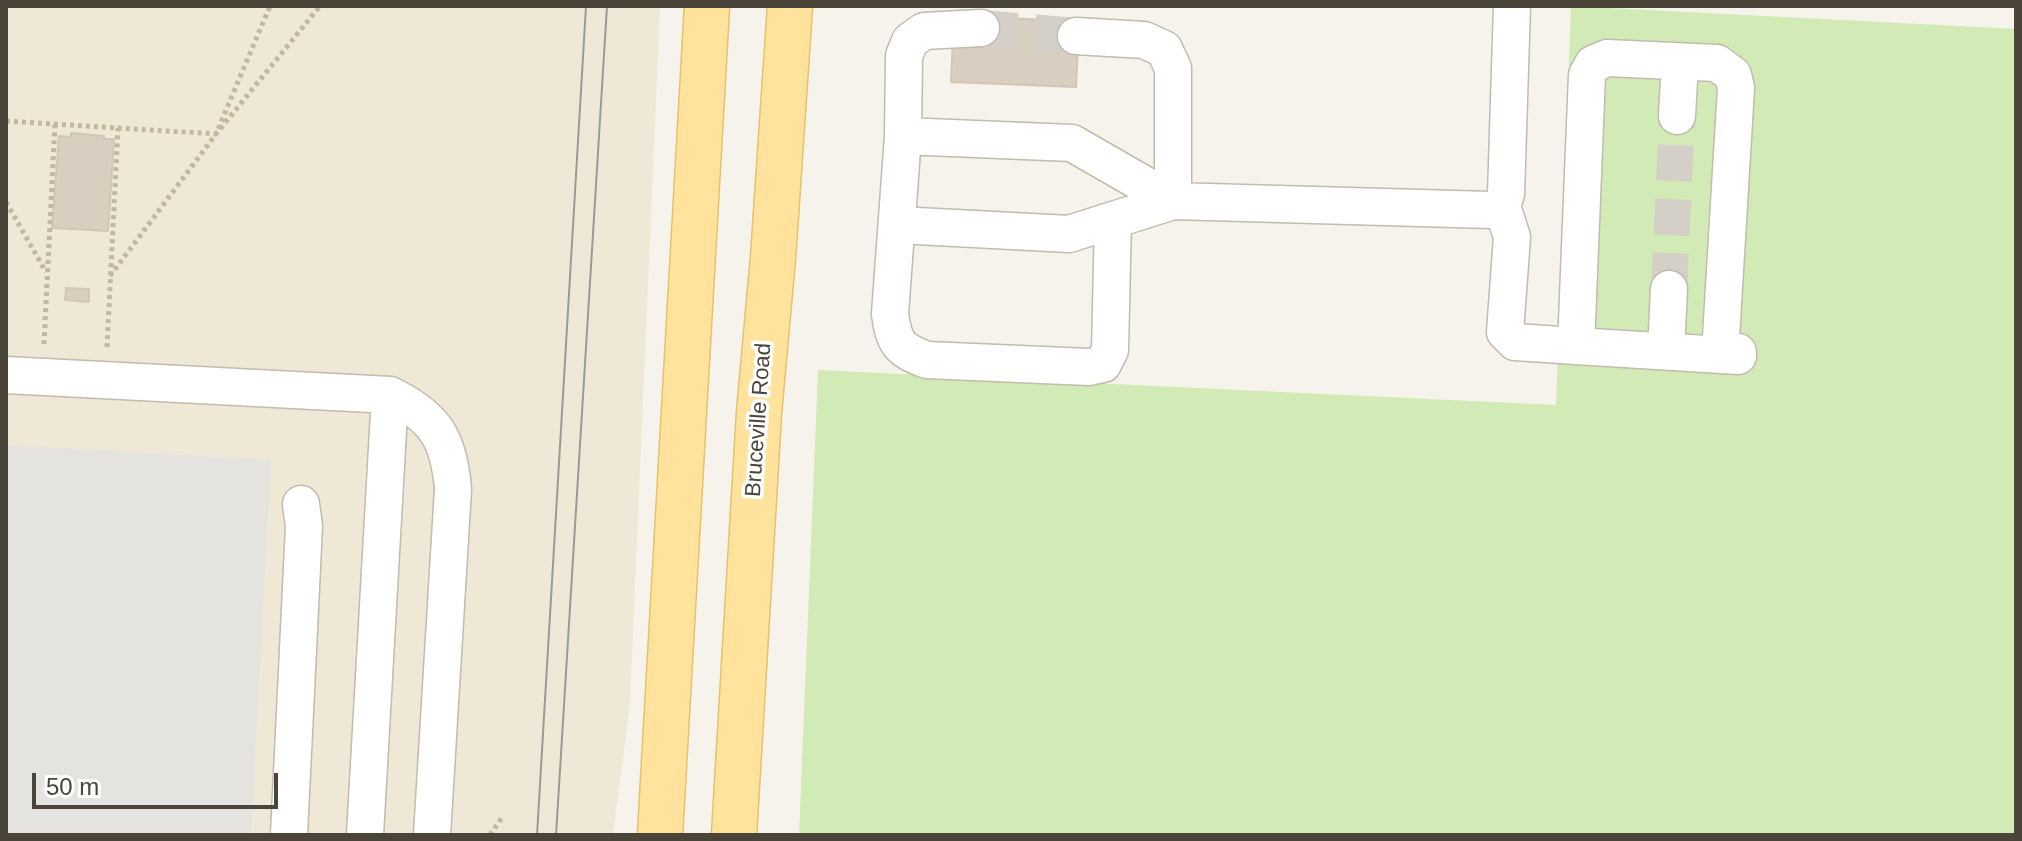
<!DOCTYPE html>
<html>
<head>
<meta charset="utf-8">
<style>
	body { margin:0 }
	#map { position:relative; width:2022px; height:841px; overflow:hidden; background:#f6f3ec; font-family:Arial,sans-serif }
	canvas { display:block }
	.frame { position:absolute; inset:0; border:8px solid #4b4439; pointer-events:none }
	.scale { position:absolute; left:32px; top:773px; width:246px; height:36px; box-sizing:border-box; border:4px solid #4b4439; border-top:0; padding-left:10px; font-size:24px; line-height:28px; white-space:nowrap; color:#4b4439; -webkit-text-stroke:6px #fff; paint-order:stroke }
</style>
</head>
<body>
<div id="map">
<canvas width="2022" height="841"></canvas>
<div class="frame"></div>
<div class="scale">50 m</div>
</div>
<script>
const c = document.querySelector('canvas').getContext('2d');
c.lineJoin = 'round';
function fillPath(path, color) { c.fillStyle = color; c.fill(path, 'evenodd'); }
function trace(path, color, width, dash) { c.strokeStyle = color; c.lineWidth = width; c.lineCap = dash ? 'butt' : 'round'; c.setLineDash(dash || []); c.stroke(path); }
function label(font, color, halo, rows, align = 'center') {
  c.font = font + ' Arial,sans-serif'; c.lineWidth = 7; c.setLineDash([]); c.textBaseline = 'middle'; c.strokeStyle = halo; c.fillStyle = color; for (const [text, x, y, turn = 0] of rows) {
    c.save(); c.translate(x, y); c.rotate((+turn || 0) * Math.PI / 180); c.textAlign = isNaN(turn) ? turn : align; if (halo) c.strokeText(text, 0, 0); c.fillText(text, 0, 0); c.restore();
  }
}
const education = new Path2D(`
	M6,6H660L630,703L613,835H6Z`);
const green = new Path2D(`
	M1571,6L2016,29V835H799L818,370L1556,405Z`);
const parking = new Path2D(`
	M6,445L271,460L251,835H6Z`);
const building = new Path2D(`
	M991,17L1079,22L1076,87L951,82L953,37Z
	M71,133L104,136V139H114L108,231L52,228L59,136L71,137Z
	M66,288L89,289V302L65,300Z`);
const minorTunnel = new Path2D(`
	M981,28L1076,36
	M1669,289L1677,116`);
const path = new Path2D(`
	M6,121L216,134L270,6
	M6,202L46,272
	M110,276L216,134L320,6
	M44,344L55,124
	M107,347L118,128
	M490,835L503,816`);
const minor = new Path2D(`
	M981,28L924,31L910,41L904,56L903,136L890,314C894,343 899,350 927,360L1089,367L1103,364L1110,350L1113,220
	M1076,36L1144,40L1164,49L1173,68V201
	M1677,116L1680,62
	M903,136L1072,143L1173,201
	M1502,206L1512,237L1505,332L1515,342L1576,346L1587,75L1593,64L1607,58L1717,63L1733,75L1736,88L1720,354
	M898,225L1069,234L1173,201L1490,210L1502,206L1506,194L1512,6
	M1576,346L1738,356V352
	M1666,351L1669,289
	M6,375L390,395C436,417 449,440 453,489L432,835
	M289,835L304,526L301,504
	M365,835L390,395`);
const major = new Path2D(`
	M660,835L707,6
	M734,835L759,413L773,258L790,6`);
const tram = new Path2D(`
	M537,835L586,6
	M556,835L607,6`);
const streetNames = [
	["Bruceville Road",759,420,-86]
];
fillPath(education, '#efe8d6');
fillPath(green, '#d2eab5');
fillPath(parking, '#e5e3e0');
fillPath(building, '#d8cfc1');
trace(building, '#d3c7b4', 2);
trace(minorTunnel, '#d4d0c8', 36, [36, 18]);
trace(minor, '#c2bbae', 39);
trace(major, '#e6c16a', 47);
trace(path, '#c4b79f', 5, [4, 4]);
trace(minor, '#fff', 36);
trace(major, '#ffe39c', 44);
trace(tram, '#9a9a9a', 2);
label('22px', '#4b4439', '#fff', streetNames);
</script>
</body>
</html>
